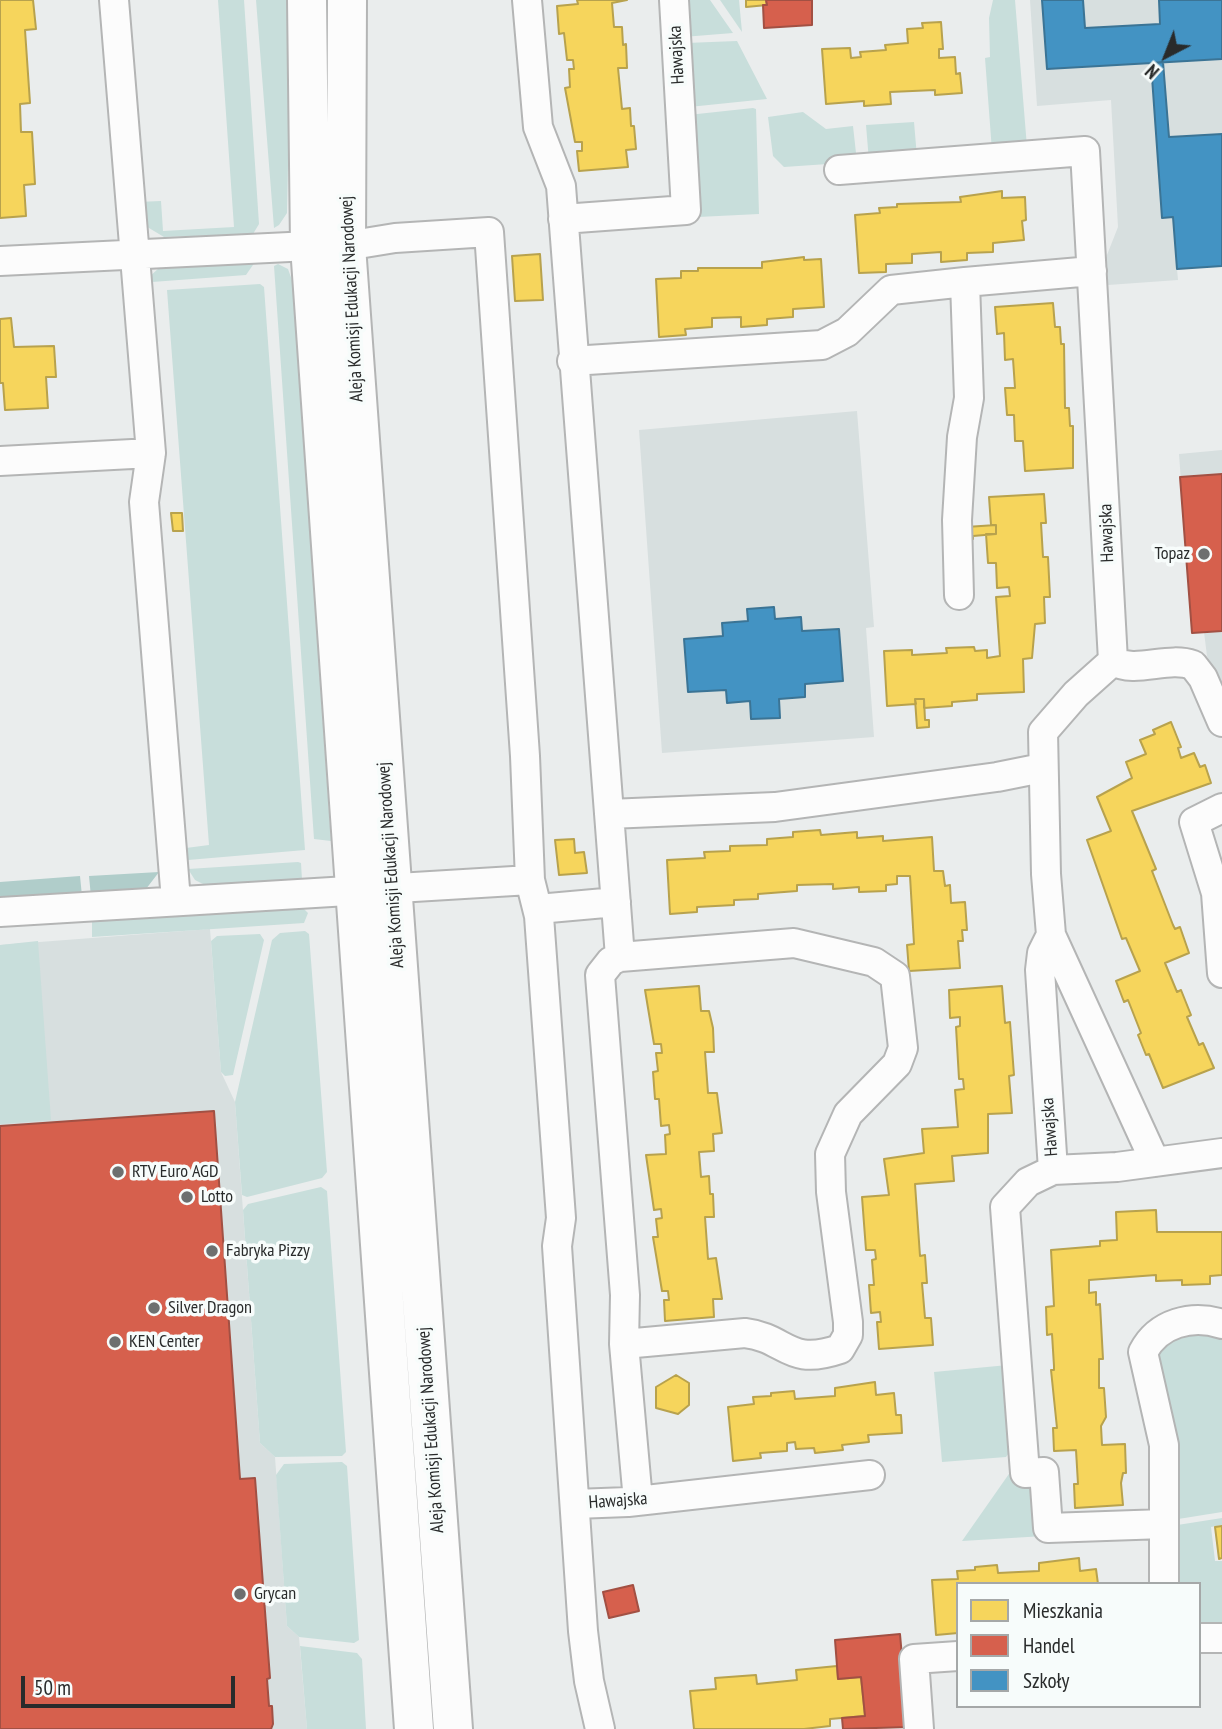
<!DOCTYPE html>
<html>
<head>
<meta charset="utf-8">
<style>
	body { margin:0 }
	#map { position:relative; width:1222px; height:1729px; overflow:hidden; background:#eaeded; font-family:"PT Sans Narrow",sans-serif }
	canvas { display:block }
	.legend { position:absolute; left:956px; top:1582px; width:245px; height:126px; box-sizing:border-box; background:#f7fcfb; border:2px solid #a5a8a8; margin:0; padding:9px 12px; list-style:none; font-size:21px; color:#292b2b }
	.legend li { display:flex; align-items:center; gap:14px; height:35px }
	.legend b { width:35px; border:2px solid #a5a8a8 }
	.north { position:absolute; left:1131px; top:21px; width:70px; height:70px; -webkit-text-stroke:5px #f7fcfb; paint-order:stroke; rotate:222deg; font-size:19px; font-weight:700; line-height:28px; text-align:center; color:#292b2b }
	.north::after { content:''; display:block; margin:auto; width:24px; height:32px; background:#292b2b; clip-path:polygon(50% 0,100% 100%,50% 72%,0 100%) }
	.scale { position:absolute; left:21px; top:1676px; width:214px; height:32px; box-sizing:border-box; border:4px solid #292b2b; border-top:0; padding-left:9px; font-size:21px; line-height:24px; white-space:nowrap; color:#292b2b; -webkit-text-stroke:5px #f7fcfb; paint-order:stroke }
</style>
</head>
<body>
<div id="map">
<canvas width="1222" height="1729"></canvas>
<ul class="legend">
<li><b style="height:19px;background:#f6d55c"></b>Mieszkania</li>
<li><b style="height:19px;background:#d6604d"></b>Handel</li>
<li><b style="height:19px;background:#4393c3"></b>Szkoły</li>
</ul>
<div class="north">N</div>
<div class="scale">50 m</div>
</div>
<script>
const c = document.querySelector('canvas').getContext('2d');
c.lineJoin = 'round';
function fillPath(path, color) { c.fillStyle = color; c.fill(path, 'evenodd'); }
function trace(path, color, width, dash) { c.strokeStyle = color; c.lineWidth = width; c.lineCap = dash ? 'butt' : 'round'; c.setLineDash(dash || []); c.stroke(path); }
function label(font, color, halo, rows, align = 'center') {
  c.font = font + ' "PT Sans Narrow",sans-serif'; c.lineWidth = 7; c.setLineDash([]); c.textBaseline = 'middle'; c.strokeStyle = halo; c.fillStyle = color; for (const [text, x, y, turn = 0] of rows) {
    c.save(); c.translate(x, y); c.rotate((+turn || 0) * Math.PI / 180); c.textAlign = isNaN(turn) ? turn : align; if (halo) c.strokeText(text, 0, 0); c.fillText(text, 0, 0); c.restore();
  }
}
const built = new Path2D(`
	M1030,0H1222V266L1177,269L1178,280L1108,285L1105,260L1118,227L1111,100L1037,106Z
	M857,411L874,627L866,628L874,737L662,753L639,430Z
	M1222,450V689L1207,656L1204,632L1192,633L1179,454Z
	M210,929L221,1072L235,1102L260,1443L275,1457L287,1626L299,1637L307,1729H0V945Z`);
const green = new Path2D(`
	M218,0H244L259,224L253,234L164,237L144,225L137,202L161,201L163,231L234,227Z
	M256,0H287L290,70L287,213L279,225L274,228Z
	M684,0H710L733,33L683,37Z
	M720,0H739L742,32Z
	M993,0H1015L1027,147L992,151L985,58L990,57L989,18Z
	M737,41L767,99L689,107L686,43Z
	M753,108L756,109L759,214L698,217L688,115Z
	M803,112L826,129L853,126L857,162L784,167L773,156L768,117Z
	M914,122L917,157L869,161L866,125Z
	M255,262L246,275L152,282L148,278L159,268Z
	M278,264L288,269L293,283L331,841L314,839L274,266Z
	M260,284L264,287L305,850L188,860L186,848L209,845L167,290Z
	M298,862L301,863L302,880L209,887L195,880L188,869Z
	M302,907L308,913L304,923L92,937V921Z
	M305,931L309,934L327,1172L322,1178L247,1197L242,1195L235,1102L272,940L280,933Z
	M260,934L264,940L233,1075L225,1076L221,1072L211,941L217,936Z
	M38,941L51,1120L0,1124V945Z
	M321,1187L327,1191L346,1452L342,1456L275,1457L260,1443L243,1210L248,1204Z
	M1200,1329L1222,1338V1512L1172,1520L1154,1350L1163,1340Z
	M1008,1365L1015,1445L1006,1457L942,1462L934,1372Z
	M342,1462L347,1466L359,1640L354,1643L299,1637L287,1626L276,1475L284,1464Z
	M1011,1471L1038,1481L1044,1536L962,1541Z
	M1222,1518V1525L1211,1527L1215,1561H1222V1630H1199V1584H1172L1171,1526Z
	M300,1646L357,1653L362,1659L366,1729H307Z`);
const forest = new Path2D(`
	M159,872L146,889L91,897L89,876Z
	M80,876L82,896L0,902V882Z`);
const homes = new Path2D(`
	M0,0H33L36,29L25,30L30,103L20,104L21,132H32L35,184L24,185L26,216L0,218Z
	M577,0H627L612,3L614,27H622L623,45L626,44L627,68H618L622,109L630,108L631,126H634L636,149L626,150L628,167L579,171L577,151H582V142H575L565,88L570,87L569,69H574L573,60H567L564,33L559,34L557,6L578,4Z
	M746,0H766L767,5L746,7Z
	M941,22L943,49H939V58L955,57L956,74L960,73L962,93L935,95V90L890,92L891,104L864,106V101L826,104L822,49L850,48L851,58L861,57L860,52L886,50L885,45L908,43L907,29L923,28L922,23Z
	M1002,191V198L1025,197L1026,220L1022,221L1024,240L993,243V252L967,253V260L941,262V252L912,254V263L886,264V272L859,273L855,215L880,213L879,208L897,207V204L961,202L960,197Z
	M540,254L543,300L515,301L512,256Z
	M804,257V260L821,259L824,307L793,309V317L767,319V325L741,327V317L712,318V327L685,329L686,335L659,337L656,279L681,278V271H698V268H762V262Z
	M1053,303L1055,327H1060L1061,344H1064L1065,408H1069L1070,426H1073V468L1025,471L1023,441H1015L1014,415H1007L1005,388H1015L1013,359L1005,360L1004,333L997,334L995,307Z
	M11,318L14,347L54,346L56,377H46L48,408L5,410L3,383H0V319Z
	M1044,494L1046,523H1041L1043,557H1048L1050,597H1044L1045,623L1035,624L1032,658L1023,659L1024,692L977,694V700L952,702V706L924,708V699H915L916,704L887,706L884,651L912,650V655L947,653L946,648L974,647L975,651L987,650V658L1000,656L996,597L1010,596L1009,587L997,588L996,563H988L986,534H996V525H991L989,497Z
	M171,513H182L183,531H173Z
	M996,525V534L973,536V539L966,540V527Z
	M915,699H924L925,720H929V727L917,728Z
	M1171,722L1181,747L1178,748L1181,758L1194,753L1200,767L1205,765L1211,783L1132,811L1156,869L1152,871L1173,925L1175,929L1180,927L1189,953L1165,963L1177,992L1181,990L1191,1015L1187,1017L1199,1045L1203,1043L1214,1068L1163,1088L1149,1054L1146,1055L1138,1035L1141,1033L1128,1000L1124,1002L1116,981L1140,971L1126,938L1122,939L1087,840L1111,831L1097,797L1132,778L1126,762L1146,754L1140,740L1155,734L1153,730Z
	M820,830L821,835L857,832V838L883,836V841L932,837L934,871H943L945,886L950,885L951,903L965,902L967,930H962L963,941H958L960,968L909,971L907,945L914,944L910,876H897V884L886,885V891L859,892V887L833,889V884L797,885V891L758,894V899L734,900V905L697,907V912L670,914L667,860L705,858L704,852L730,851V846L767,845V839L793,837V832Z
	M574,839L575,853L584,852L587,873L559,875L555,840Z
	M699,986L701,1011H709L713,1028L714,1052H705L708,1093H717L722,1133L713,1134L714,1151L699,1152L701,1177L709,1176L710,1194H713L714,1217H705L708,1259L716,1258L722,1299H713L714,1317L665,1321L664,1300H669L668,1291H662L653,1237H658L656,1219L662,1218L661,1209L654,1210L646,1155L666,1154L665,1135L670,1134L669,1125L661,1126L659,1099H655L653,1072L658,1071L656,1053H662L661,1044H654L645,990Z
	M1002,986L1005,1023L1010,1022L1014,1075L1009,1076L1012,1113L988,1114V1153L952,1156L954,1181L915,1184L920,1256L925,1255L927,1283H922L925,1318H931L933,1345L879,1349L877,1322H881L880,1312L871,1313L869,1285H874L872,1260L876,1259L875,1250H866L862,1197L889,1195L884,1159L924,1153L922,1129L958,1127L955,1090L964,1089L963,1079H959L956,1027L960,1026V1017L950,1018L949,990Z
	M1156,1210L1157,1232H1222V1275L1210,1276V1284L1182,1285V1280L1156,1281V1275L1089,1280V1293L1096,1292V1305L1100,1304L1103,1359H1099V1388H1104L1106,1417L1101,1426L1102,1445L1125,1444L1126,1473H1123L1121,1483L1123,1505L1075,1508L1074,1484H1078L1076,1450L1054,1451L1053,1428H1057L1051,1370H1054V1366L1052,1334L1047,1335L1046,1307L1054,1306L1051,1250L1100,1246V1241L1117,1240L1116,1212Z
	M676,1375L689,1383V1405L678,1414L656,1408V1387Z
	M875,1382L876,1395L894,1393L896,1415H901L902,1433L868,1435L869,1442L842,1445L843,1450L815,1453L814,1448L796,1449L795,1442L787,1443V1451L760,1453L761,1458L733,1461L728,1407L754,1404L753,1397L771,1396V1393L794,1391L795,1399L835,1396V1388Z
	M1222,1526V1558L1219,1559L1215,1527Z
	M1079,1558L1080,1571L1096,1569L1098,1584H958V1633L936,1635L932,1580L958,1579L957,1571L975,1570V1567L997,1565L998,1573L1039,1571V1563Z
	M837,1666L838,1679L861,1677L865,1716L830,1719V1726L804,1729H694L690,1691L716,1689L715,1678L756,1675L757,1684L797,1680L796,1670Z`);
const shops = new Path2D(`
	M766,0H812V25L764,28L763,5H767Z
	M1222,474V631L1192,633L1180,477Z
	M214,1111L240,1479L255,1478L270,1678L267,1679L269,1706H272L273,1724L271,1729H0V1126Z
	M633,1585L639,1611L609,1618L603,1592Z
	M900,1634L908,1727L843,1729L842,1718L865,1716L861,1677L838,1679L835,1640Z`);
const schools = new Path2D(`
	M1042,0H1083L1085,28L1160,24L1159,0H1222V59L1047,69Z
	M1163,62L1169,137L1222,134V266L1177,269L1173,217L1162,218L1151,63Z
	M774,607L775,619L801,617L802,631L839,629L843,681L805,684V697L779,699L780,718L751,719L750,701L727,703L726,690L688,692L684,639L723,636L722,623L748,621L747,609Z`);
const minor = new Path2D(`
	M114,0L151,453L144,502L176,901
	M527,0L538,127L561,186L620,957
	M839,170L1085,151L1113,661L1076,694L1043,732L1046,874L1051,935L1042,953L1040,970L1053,1170L1028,1182L1005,1207L1025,1473L1044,1472L1048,1528L1164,1524
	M563,219L686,210L674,0
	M346,246L395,238L489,232L525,756L530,880L539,916L561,1218L557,1246L583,1631L589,1681L600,1729
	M0,261L310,246
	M965,282L1092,271
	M572,361L822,345L847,332L891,290L965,282L969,398L962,437L957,520L959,595
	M0,461L151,453
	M1113,661C1136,674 1167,656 1193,665L1203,678L1222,722
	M1222,808L1194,822L1216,893L1222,973
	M609,814L775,807L997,777L1042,768
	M538,909L616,902
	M0,912L530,880
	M1051,935L1155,1162
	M1053,1170L1117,1167L1222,1153
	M624,1344L745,1333C787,1338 787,1367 840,1349L848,1335V1322L831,1192L830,1154L848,1114L897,1064L903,1048L895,976L874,962L794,943L620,957L611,961L600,975L625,1295L624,1344L638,1501
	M575,1504L628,1502L870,1475
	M1164,1584V1445L1143,1352C1158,1323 1192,1314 1222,1324
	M1199,1638H1222
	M919,1729L914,1659L958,1656`);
const secondary = new Path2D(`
	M307,0L310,246L414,1729
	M347,0L346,246L453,1729`);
const markers = [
	[1204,554,7,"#6d6f6f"],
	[118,1172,7,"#6d6f6f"],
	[187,1197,7,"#6d6f6f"],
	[212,1251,7,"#6d6f6f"],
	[154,1308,7,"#6d6f6f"],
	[115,1342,7,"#6d6f6f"],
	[240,1594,7,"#6d6f6f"]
];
const streetNames = [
	["Hawajska",677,55,-93],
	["Aleja Komisji Edukacji Narodowej",352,299,-93],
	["Hawajska",1107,533,-92],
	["Aleja Komisji Edukacji Narodowej",391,865,-94],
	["Hawajska",1050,1127,-94],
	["Aleja Komisji Edukacji Narodowej",431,1430,-94],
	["Hawajska",618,1501,-4]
];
const poiNames = [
	["Topaz",1190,554,"right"],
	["RTV Euro AGD",132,1172],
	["Lotto",201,1197],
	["Fabryka Pizzy",226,1251],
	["Silver Dragon",168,1308],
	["KEN Center",129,1342],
	["Grycan",254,1594]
];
fillPath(built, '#d7dfdf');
fillPath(green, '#c8dedb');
fillPath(forest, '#b0cdca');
fillPath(homes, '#f6d55c');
trace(homes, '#b8a24d', 2);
fillPath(shops, '#d6604d');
trace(shops, '#a25043', 2);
fillPath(schools, '#4393c3');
trace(schools, '#3b7495', 2);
trace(minor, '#b4b5b5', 32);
trace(secondary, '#b4b5b5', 42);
trace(minor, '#fcfcfc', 28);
trace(secondary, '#fcfcfc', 38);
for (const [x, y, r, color] of markers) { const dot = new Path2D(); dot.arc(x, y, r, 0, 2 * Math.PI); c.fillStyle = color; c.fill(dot); trace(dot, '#f7fcfb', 2.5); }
label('18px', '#292b2b', '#f7fcfb', streetNames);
label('18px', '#292b2b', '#f7fcfb', poiNames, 'left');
</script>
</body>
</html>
